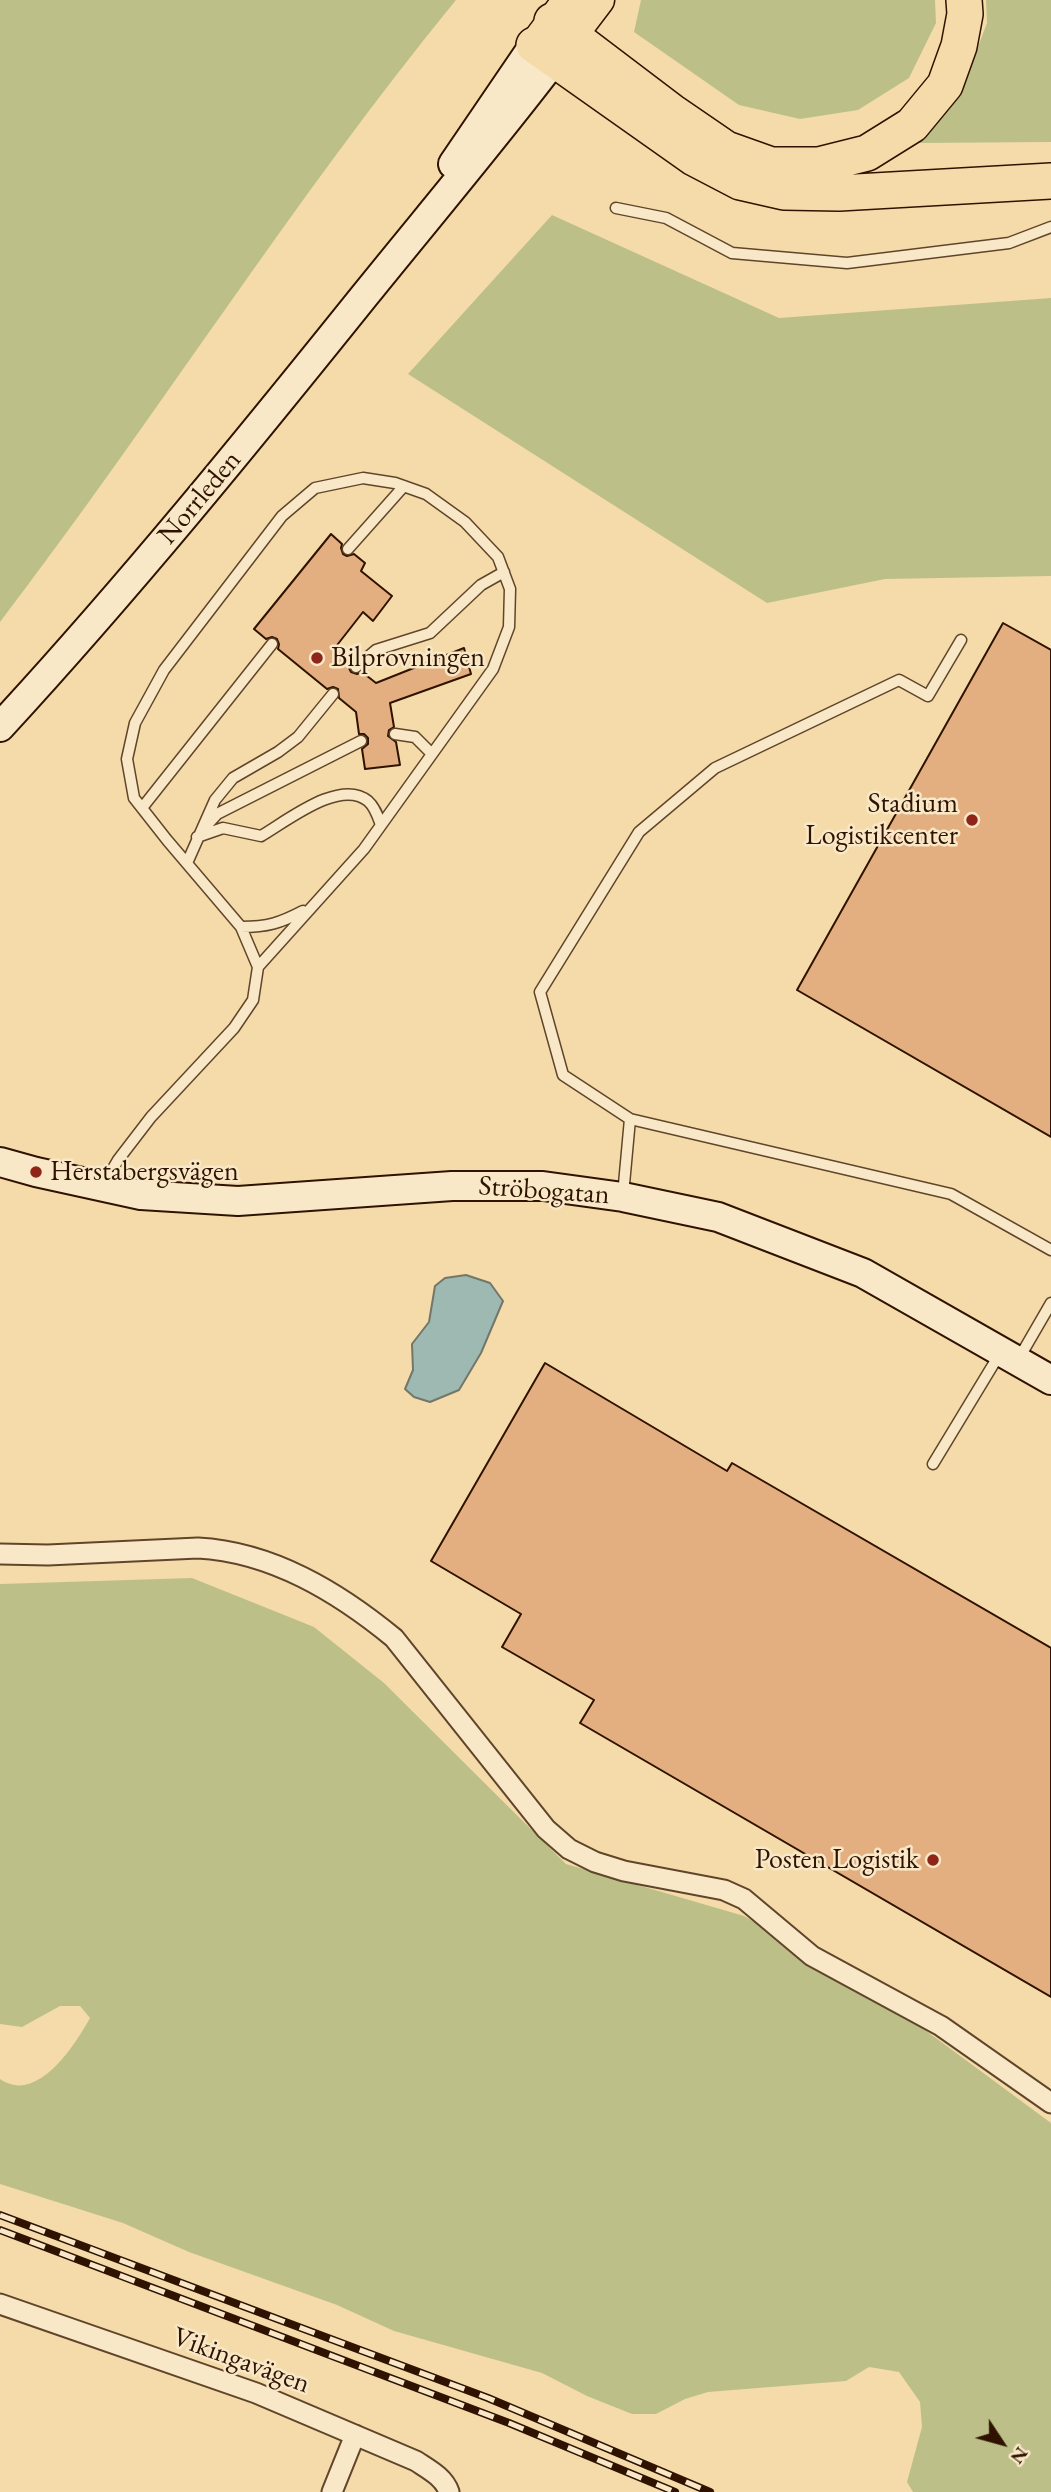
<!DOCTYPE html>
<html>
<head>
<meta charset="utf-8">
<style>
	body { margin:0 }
	#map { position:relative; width:1051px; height:2492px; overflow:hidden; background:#f5dbaa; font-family:"EB Garamond",serif }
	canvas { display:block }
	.north { position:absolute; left:967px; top:2408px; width:70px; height:70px; -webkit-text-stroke:5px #f8e8c8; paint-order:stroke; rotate:126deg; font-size:19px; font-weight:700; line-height:28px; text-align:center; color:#2f1300 }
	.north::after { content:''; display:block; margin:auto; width:24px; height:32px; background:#2f1300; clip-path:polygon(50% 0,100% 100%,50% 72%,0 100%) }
</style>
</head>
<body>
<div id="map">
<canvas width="1051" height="2492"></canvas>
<div class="north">N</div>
</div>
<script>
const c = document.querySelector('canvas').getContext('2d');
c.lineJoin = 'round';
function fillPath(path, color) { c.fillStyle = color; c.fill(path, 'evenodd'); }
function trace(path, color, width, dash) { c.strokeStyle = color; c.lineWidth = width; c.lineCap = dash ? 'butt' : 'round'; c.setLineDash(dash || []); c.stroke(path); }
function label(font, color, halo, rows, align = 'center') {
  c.font = font + ' "EB Garamond",serif'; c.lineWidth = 5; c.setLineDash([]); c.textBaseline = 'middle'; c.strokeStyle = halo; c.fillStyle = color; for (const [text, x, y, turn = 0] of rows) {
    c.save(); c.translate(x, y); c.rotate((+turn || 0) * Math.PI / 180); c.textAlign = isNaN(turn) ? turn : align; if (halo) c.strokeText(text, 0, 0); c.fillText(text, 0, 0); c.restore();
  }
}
const green = new Path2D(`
	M0,0H456C293,199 156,418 0,622Z
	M641,0H935L936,23L909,78L858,110L800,119L739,105L634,32Z
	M986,0H1051V142L917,143L968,73L987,23Z
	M552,215L779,318L1051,298V576L885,579L767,603L408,374Z
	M192,1578L314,1627L384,1683L566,1864L744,1916L879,1996L1051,2123V2492H913L907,2482L922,2427L920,2402L899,2372L869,2367L846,2381L708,2392L685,2399L656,2414H632L587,2396L542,2373L394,2331L337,2305L189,2252L123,2223L0,2184V2079C37,2105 75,2045 90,2018L80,2006H60L22,2027L0,2024V1584Z`);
const water = new Path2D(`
	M466,1275L490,1283L503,1301L481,1353L459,1390L430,1402L414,1397L405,1389L413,1370L412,1344L429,1322L435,1286L445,1278Z`);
const building = new Path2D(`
	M331,534L342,544L341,548L343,554L347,556L354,554L365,563L361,571L392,596L373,621L363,612L334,649L350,663L349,668L351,672L357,674L362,672L376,683L464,648L471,674L390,703L394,727L389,730L388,736L396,742L400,765L365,769L362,749L368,744V738L364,734H359L356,712L339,698L338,689L333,687L327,689L278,649L279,644L277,639L272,637L266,639L254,629Z
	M1003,623L1051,650V1137L797,990Z
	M545,1363L727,1471L732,1463L1051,1648V1997L580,1723L594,1700L502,1647L521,1614L431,1561Z`);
const lane = new Path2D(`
	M616,208L666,218L732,253L847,263L1009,243L1051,227
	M348,549L404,486
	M961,640L928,696L899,680L715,768L639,832L540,992L563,1075L630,1119L951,1194L1051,1250
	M356,667L376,650L430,633L481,585L504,572
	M395,734L415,737L432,754
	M142,808L272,644
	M206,826L217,814L361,741
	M197,837L223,828L261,836C287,821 340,778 368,801C375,807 378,817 381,825
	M187,863L215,800L233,778L278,752L298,737L333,694
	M241,927C268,927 280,923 303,911
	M104,1184L118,1160L151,1117L234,1028L253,1000L258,967L241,927L167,840L134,798L127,759L135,723L164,670L282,516L315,488L363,478L395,483L426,494L465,522L498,557L510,589L509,627L493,669L364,849L258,967
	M623,1195L630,1119
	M1018,1360L1051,1303
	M933,1464L999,1355`);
const street = new Path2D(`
	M0,1554L48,1555L198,1548C272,1552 338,1592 394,1638L546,1829L569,1849L595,1862L624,1871L724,1890L744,1899L812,1956L941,2026L1051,2103
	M0,2304L256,2393L416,2461C428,2469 444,2477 449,2492
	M332,2492L355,2435`);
const secondary = new Path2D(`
	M453,164L534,45
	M0,727C128,588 247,442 365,295C428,217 493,140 554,60
	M0,1162L36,1172L141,1195L238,1201L452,1186H543L623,1197L718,1217L863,1273L1051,1380`);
const primary = new Path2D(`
	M539,39L568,0
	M558,54L599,0`);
const highway = new Path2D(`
	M552,21L672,112L726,149L771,165H819L867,153L912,125L945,85L959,46L965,14L964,0
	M534,45L694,158L740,182L784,192L839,193L1051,181`);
const rail = new Path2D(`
	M0,2215L488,2398L710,2492
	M0,2230L509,2423L675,2492`);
const markers = [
	[317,658,7,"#8f2418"],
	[972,820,7,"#8f2418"],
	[36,1172,7,"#8f2418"],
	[933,1860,7,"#8f2418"]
];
const streetNames = [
	["Norrleden",200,498,-50],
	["Ströbogatan",544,1191,4],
	["Vikingavägen",241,2361,20]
];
const poiNames = [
	["Bilprovningen",331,658],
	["Stadium",958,804,"right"],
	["Logistikcenter",958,836,"right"],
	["Herstabergsvägen",50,1172],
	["Posten Logistik",919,1860,"right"]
];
fillPath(green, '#bcc088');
fillPath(water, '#9eb9b1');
trace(water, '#72776a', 2);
fillPath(building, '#e3ae80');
trace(building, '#2f1300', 2);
trace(lane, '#60452a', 13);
trace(street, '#60452a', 23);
trace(secondary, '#2f1300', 32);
trace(primary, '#2f1300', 33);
trace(highway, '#2f1300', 38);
trace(lane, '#f8e8c8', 10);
trace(street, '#f8e8c8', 19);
trace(secondary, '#f8e8c8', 28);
trace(primary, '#f5dbaa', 30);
trace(highway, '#f5dbaa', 35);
trace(rail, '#2f1300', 8);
trace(rail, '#f8e8c8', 5, [16]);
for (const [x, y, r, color] of markers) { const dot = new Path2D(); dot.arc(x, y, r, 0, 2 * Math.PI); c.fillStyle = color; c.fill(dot); trace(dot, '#f8e8c8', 2.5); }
label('28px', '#2f1300', '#f8e8c8', streetNames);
label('28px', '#2f1300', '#f8e8c8', poiNames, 'left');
</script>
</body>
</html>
